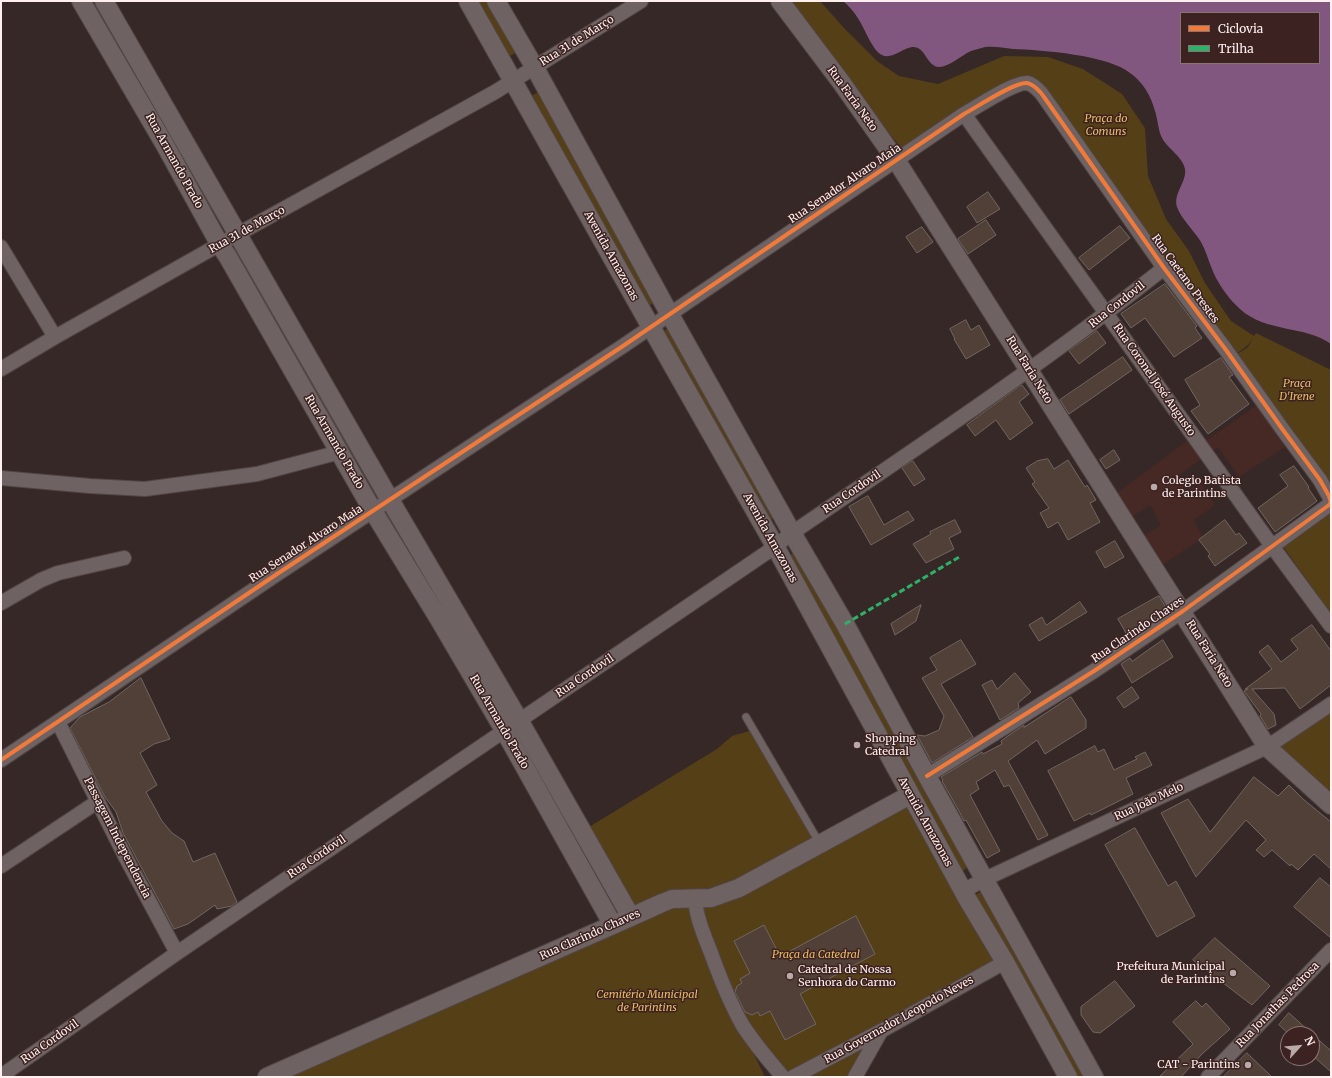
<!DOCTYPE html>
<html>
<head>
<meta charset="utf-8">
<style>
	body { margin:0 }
	#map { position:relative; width:1332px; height:1078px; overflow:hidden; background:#362826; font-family:Merriweather,serif }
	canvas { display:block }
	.frame { position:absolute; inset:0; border:2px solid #fff0ef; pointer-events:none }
	.legend { position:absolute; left:1180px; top:12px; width:140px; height:52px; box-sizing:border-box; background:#3c2220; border:1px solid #8a7473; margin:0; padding:5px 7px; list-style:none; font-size:12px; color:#fff0ef }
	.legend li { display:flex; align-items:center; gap:8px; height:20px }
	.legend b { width:20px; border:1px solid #8a7473 }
	.north { position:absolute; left:1280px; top:1026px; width:40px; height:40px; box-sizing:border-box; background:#3c2220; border:1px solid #8a7473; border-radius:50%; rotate:63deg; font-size:11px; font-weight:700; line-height:16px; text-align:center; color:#fff0ef }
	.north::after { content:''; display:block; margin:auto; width:14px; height:18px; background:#b9aaa9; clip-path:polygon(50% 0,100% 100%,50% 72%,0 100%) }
</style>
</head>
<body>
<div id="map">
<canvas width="1332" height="1078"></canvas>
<div class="frame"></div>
<ul class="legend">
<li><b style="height:5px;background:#f17a3a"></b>Ciclovia</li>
<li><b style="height:5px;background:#2db169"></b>Trilha</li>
</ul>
<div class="north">N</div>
</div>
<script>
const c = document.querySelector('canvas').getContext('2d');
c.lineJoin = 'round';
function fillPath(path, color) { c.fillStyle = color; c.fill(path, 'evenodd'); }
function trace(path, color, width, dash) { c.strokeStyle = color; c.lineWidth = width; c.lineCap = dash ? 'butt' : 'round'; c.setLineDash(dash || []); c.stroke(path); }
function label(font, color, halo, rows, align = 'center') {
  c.font = font + ' Merriweather,serif'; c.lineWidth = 3; c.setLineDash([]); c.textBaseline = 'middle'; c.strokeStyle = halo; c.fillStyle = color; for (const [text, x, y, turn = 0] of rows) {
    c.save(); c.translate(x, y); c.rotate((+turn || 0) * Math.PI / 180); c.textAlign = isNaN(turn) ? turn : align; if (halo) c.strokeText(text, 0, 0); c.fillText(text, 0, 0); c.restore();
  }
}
const built = new Path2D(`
	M1257,405L1285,447L1239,477L1218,447L1178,476L1186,492L1201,483L1215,505L1194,520L1203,538L1161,566L1143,536L1161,525L1150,505L1130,518L1116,494L1187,441L1194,449Z`);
const green = new Path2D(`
	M474,1H488L517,52L506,58Z
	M789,1H820L844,28L877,61L899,76L938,84L1004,56L1048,57L1083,69L1122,94L1145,128L1148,176L1166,219L1189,251L1205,283L1231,321L1254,336L1256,333L1331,370V493L1234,356L1248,347L1253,338L1248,345L1235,355L1043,90L1021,85L903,150L815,42Z
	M540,91L657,302L645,307L528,98Z
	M671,327L777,516L766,522L660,333Z
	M1331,500V614L1280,542Z
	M797,551L971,865L961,872L787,557Z
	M1331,710V797L1277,747Z
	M753,730L819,843L910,793L1004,962L879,1029L852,1077H785L743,1025L695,897L633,915L584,830L717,749L732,736Z
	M984,890L1088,1077H1076L975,895Z
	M686,901L740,1025L765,1077H289Z`);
const water = new Path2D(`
	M843,1H1331V344C1305,325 1266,333 1240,309C1230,300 1222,289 1216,278C1210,266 1207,253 1201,242C1193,229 1182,220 1177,207C1173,193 1187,182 1185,169C1183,157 1168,149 1162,138C1158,130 1158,120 1155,111C1151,96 1143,82 1130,73C1108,55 1042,50 1013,49C1004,48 994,46 985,47C981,48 975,50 971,51C962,55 949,67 939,67C926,66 926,46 912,47C903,48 891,60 882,55C872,50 865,29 859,20C855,13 849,6 843,1ZM1181,13H1319V63H1181Z`);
const building = new Path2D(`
	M988,192L1000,209L977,223L967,207Z
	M986,220L996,235L968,254L958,239Z
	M1120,226L1130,238L1089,270L1079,258Z
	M922,227L933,242L917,253L906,237Z
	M1165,284L1197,326L1195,328L1202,338L1174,357L1145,318L1131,328L1121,314Z
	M966,320L971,330L979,325L990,345L966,359L954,339H955L950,329Z
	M1097,331L1106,343L1079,364L1069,351Z
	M1123,357L1132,370L1069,414L1060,400Z
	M1221,358L1233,375L1229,377L1249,404L1208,434L1191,411L1200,405L1185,380Z
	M1022,385L1029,394L1019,402L1033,423L1010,440L996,420L975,436L967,425Z
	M1114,450L1120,460L1106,469L1100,460Z
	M1048,459L1054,469L1068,460L1085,487L1087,485L1096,500L1090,503L1100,522L1068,540L1058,522L1048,528L1040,513L1049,508L1032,484L1035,482L1026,468L1037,461Z
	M913,461L925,479L914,486L902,468Z
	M1294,466L1309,487L1308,488L1317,501L1275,532L1258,508L1288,486L1280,475Z
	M868,496L884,525L908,511L914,520L871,545L849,507Z
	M955,520L961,532L949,538L954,549L926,563L913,544L931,534L930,532Z
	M1225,520L1236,535L1239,533L1247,543L1215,566L1208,556L1210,554L1199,540Z
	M1115,541L1124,557L1105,568L1096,552Z
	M1159,596L1168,611L1127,635L1118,619Z
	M1080,602L1087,612L1039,641L1029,625L1042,617L1046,625Z
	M921,605L916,621L895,635L891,624Z
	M1312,625L1331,651V685L1300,709L1285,688L1252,689L1274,714L1276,725L1268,729L1260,716L1261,714L1244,691L1248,689H1245L1272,669L1259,652L1268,645L1281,662L1298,649L1291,640Z
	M961,640L976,664L941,684L973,737L932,763L917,735L925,736L939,730L944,716L922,678L937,670L930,658Z
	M1163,640L1173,657L1132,683L1121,664L1130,658L1132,661Z
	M1015,673L1031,692L1018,703L1019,708L1000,720L982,685L992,680L997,689Z
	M141,678L170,739L154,744L140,753L157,785L146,792L162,821L172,833L184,841L193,862L215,853L237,902L232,906L217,909L215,905L188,924L174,929L123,833L116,812L105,797L70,728L80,717L109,702Z
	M1132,687L1139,698L1124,708L1117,698Z
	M1071,697L1086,720V728L1045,754L1037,740L1008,761L1048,835L1038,840L1009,785L1004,787L995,770L976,782L979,789L970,795L1000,851L987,858L966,820L964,821L960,813L942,781L943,780L941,777L982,752L983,754L1002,744L1001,741L1009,735L1024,725V727Z
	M1095,746L1098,752L1104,749L1114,770L1137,759L1135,757L1145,752L1152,765L1126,778L1133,794L1091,815L1090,813L1074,821L1048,771Z
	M1254,777L1278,796L1289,785L1303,799L1331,822V869L1314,854L1298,870L1291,864L1290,866L1272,850L1264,857L1256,850L1266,840L1246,820L1196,877L1161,813L1188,799L1210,832Z
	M1135,828L1168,886L1176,881L1195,916L1157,937L1105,845Z
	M1320,878L1331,887V938L1294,907Z
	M856,916L875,954L800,994L816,1024L785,1040L770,1011L760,1016L758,1012L752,1015L745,1012L735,992L737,986L742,983L740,979L750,973L734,941L764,925L780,956Z
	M1215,938L1270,986L1252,1005L1193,960Z
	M1115,981L1135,1006L1100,1033L1093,1032L1081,1015V1007Z
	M1196,1001L1202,1007L1206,1003L1230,1029L1202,1054L1181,1077H1159L1193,1044L1173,1022Z
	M1289,1013L1331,1051V1072L1312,1055V1034H1289L1279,1025Z
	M1247,1053L1272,1077H1223Z`);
const service = new Path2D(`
	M746,717L820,844`);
const minor = new Path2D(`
	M964,114L1272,546L1331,626
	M1,247L55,337
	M1,369L55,337L238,234L495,92L641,1
	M1,478L90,486L145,489L257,474L340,452
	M1,603L41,580L58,573L124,558
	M58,722L126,858L177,953
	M1,760L277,574L623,346L964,114C977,107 1014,82 1027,83C1033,84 1041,92 1044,97L1164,268L1226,350L1283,430L1320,480L1329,496L1331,502L1329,505L1183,611L1094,671L927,776
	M1,866L97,802
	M963,891L985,879L1267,747L1331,704
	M695,898C696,917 704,935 711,953C720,978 730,1003 743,1026C755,1044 769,1061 783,1077
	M1,1076L177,953L766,553L792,533C918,447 1045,363 1164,268
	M793,1077L881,1031L1005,962
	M855,1077L881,1031
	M1208,1077L1331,950`);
const tertiary = new Path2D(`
	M81,1L165,145L220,245L228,257L373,511L439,619L504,730L613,925
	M104,1L390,500L519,720L631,917
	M468,1L665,352L775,546L968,900L1005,962L1068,1077
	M496,1L535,68L664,304L792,533L845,624L927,776L1094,1077
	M780,1L841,82L896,160L1267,747L1331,805
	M267,1077L631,917L662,903L672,899L711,898L739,888L910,795`);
const quiet = new Path2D(`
	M845,624L961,556`);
const cycleway = new Path2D(`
	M1,760L277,574L623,346L964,114C977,107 1014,82 1027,83C1033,84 1041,92 1044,97L1164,268L1226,350L1283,430L1320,480L1329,496L1331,502L1329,505L1183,611L1094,671L927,776`);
const markers = [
	[1154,487,4,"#b9aaa9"],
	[857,745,4,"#b9aaa9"],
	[1233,973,4,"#b9aaa9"],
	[790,976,4,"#b9aaa9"],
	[1248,1065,4,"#b9aaa9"]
];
const streetNames = [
	["Rua 31 de Março",577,41,-32],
	["Rua Faria Neto",852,99,54],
	["Rua Armando Prado",174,161,61],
	["Rua Senador Alvaro Maia",845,184,-34],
	["Rua 31 de Março",247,230,-29],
	["Avenida Amazonas",611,256,61],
	["Rua Caetano Prestes",1185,279,54],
	["Rua Cordovil",1117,305,-38],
	["Rua Faria Neto",1029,370,58],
	["Rua Coronel José Augusto",1154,380,55],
	["Rua Armando Prado",334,442,60],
	["Rua Cordovil",852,492,-34],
	["Avenida Amazonas",770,538,61],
	["Rua Senador Alvaro Maia",306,544,-33],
	["Rua Clarindo Chaves",1138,630,-34],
	["Rua Faria Neto",1209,654,58],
	["Rua Cordovil",585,676,-34],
	["Rua Armando Prado",499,722,60],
	["Rua João Melo",1149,802,-25],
	["Avenida Amazonas",925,822,61],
	["Passagem Independencia",117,838,63],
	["Rua Cordovil",317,857,-34],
	["Rua Clarindo Chaves",590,935,-24],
	["Rua Jonathas Pedrosa",1278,1005,-46],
	["Rua Governador Leopodo Neves",899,1020,-29],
	["Rua Cordovil",50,1042,-35]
];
const parkNames = [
	["Praça do",1106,119],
	["Comuns",1106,132],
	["Praça",1297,384],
	["D'Irene",1297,397],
	["Praça da Catedral",816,955],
	["Cemitério Municipal",647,995],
	["de Parintins",647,1008]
];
const poiNames = [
	["Colegio Batista",1162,481],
	["de Parintins",1162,494],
	["Shopping",865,739],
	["Catedral",865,752],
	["Prefeitura Municipal",1225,967,"right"],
	["de Parintins",1225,980,"right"],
	["Catedral de Nossa",798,970],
	["Senhora do Carmo",798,983],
	["CAT - Parintins",1240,1065,"right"]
];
fillPath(built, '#462825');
fillPath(green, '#543f17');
fillPath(water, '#82577f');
fillPath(building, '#504038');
trace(building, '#716661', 1);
trace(service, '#524645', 9);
trace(minor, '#524645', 16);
trace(tertiary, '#524645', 20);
trace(service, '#6e6362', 7);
trace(minor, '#6e6362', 14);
trace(tertiary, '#6e6362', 18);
trace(quiet, '#2db169', 3, [6, 3]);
trace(cycleway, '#f17a3a', 4);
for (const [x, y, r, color] of markers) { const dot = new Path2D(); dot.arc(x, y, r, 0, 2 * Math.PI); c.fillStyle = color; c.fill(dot); trace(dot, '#3c2220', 1.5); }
label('11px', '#fff0ef', '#3c2220', streetNames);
label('italic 11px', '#e9bc67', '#3c2220', parkNames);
label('11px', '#fff0ef', '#3c2220', poiNames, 'left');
</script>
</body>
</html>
